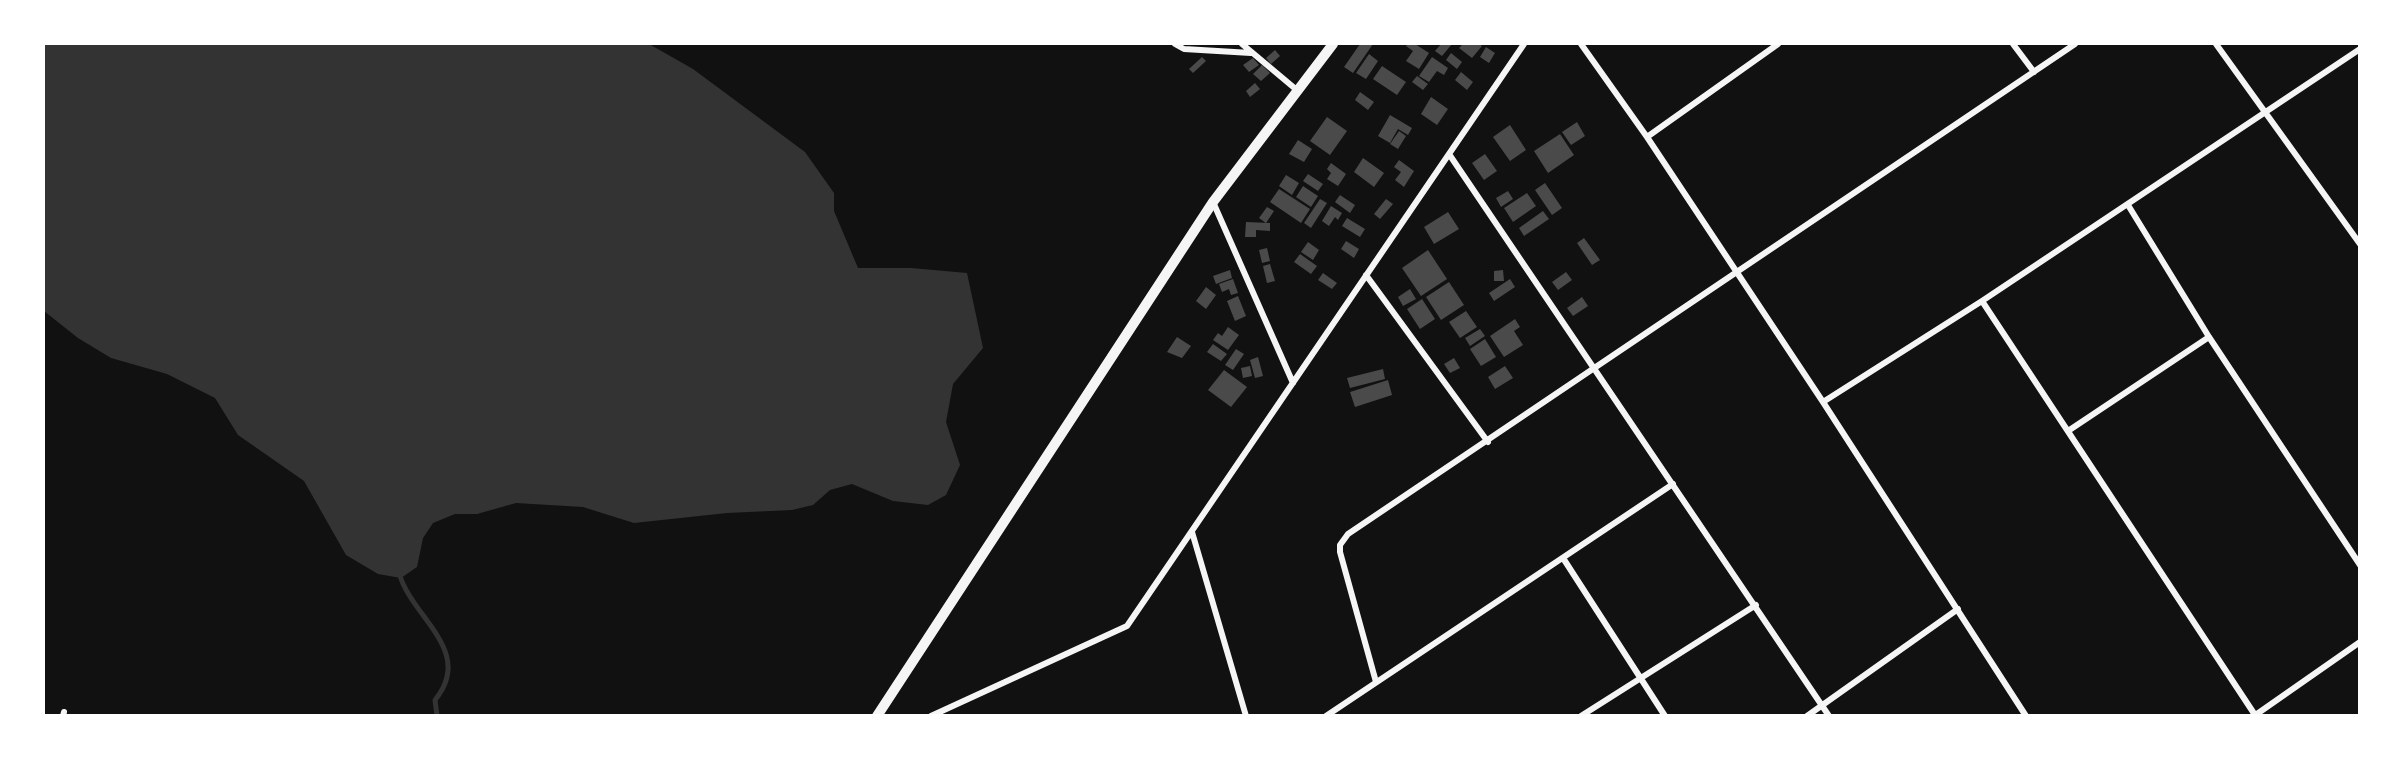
<!DOCTYPE html>
<html>
<head>
<meta charset="utf-8">
<style>
	body { margin:0 }
	#map { position:relative; width:2403px; height:759px; overflow:hidden; background:#111; font-family:Helvetica,sans-serif }
	canvas { display:block }
	.frame { position:absolute; inset:0; border:45px solid #fff; pointer-events:none }
</style>
</head>
<body>
<div id="map">
<canvas width="2403" height="759"></canvas>
<div class="frame"></div>
</div>
<script>
const c = document.querySelector('canvas').getContext('2d');
c.lineJoin = 'round';
function fillPath(path, color) { c.fillStyle = color; c.fill(path, 'evenodd'); }
function trace(path, color, width, dash) { c.strokeStyle = color; c.lineWidth = width; c.lineCap = dash ? 'butt' : 'round'; c.setLineDash(dash || []); c.stroke(path); }
const water = new Path2D(`
	M44,44H649L693,69L805,152L834,193V211L858,268H911L967,273L983,348L953,384L946,422L960,465L946,495L928,505L893,501L852,484L830,490L813,505L792,510L727,513L634,523L583,507L516,503L477,514H455L433,523L423,538L417,567L401,578L378,574L346,555L304,481L238,435L215,398L167,374L111,358L78,338L44,311Z`);
const stream = new Path2D(`
	M399,572C409,616 476,650 435,700L437,716`);
const building = new Path2D(`
	M1360,44H1373L1353,73L1344,67Z
	M1408,44H1415L1429,53L1419,69L1406,61L1413,51L1406,46Z
	M1441,44H1452L1442,56L1435,51Z
	M1463,44H1479L1482,46L1472,58L1459,48Z
	M1486,47L1495,53L1489,63L1480,57Z
	M1275,50L1280,56L1271,64L1266,58Z
	M1451,53L1462,62L1457,69L1446,60Z
	M1369,54L1378,61L1366,79L1356,73Z
	M1202,57L1206,61L1193,73L1189,69Z
	M1432,57L1448,68L1444,75L1437,71L1429,82L1419,76Z
	M1253,58L1259,65L1249,72L1243,65Z
	M1262,65L1270,73L1261,81L1253,74Z
	M1382,66L1406,82L1397,95L1373,79Z
	M1461,72L1473,82L1467,90L1455,80Z
	M1417,76L1428,84L1423,90L1412,82Z
	M1255,83L1260,89L1250,97L1246,91Z
	M1360,92L1374,102L1368,110L1355,100Z
	M1431,97L1448,109L1437,125L1421,114Z
	M1390,115L1412,128L1408,135L1398,129L1390,143L1378,136Z
	M1327,117L1347,131L1330,155L1310,141Z
	M1577,122L1585,136L1571,145L1562,132Z
	M1510,125L1526,150L1510,161L1493,137Z
	M1399,131L1406,136L1398,149L1390,144Z
	M1560,134L1574,155L1548,173L1534,151Z
	M1298,140L1312,149L1304,162L1289,154Z
	M1485,154L1497,171L1484,180L1472,163Z
	M1363,158L1384,173L1374,187L1354,172Z
	M1399,160L1414,171L1404,187L1395,180L1401,172L1394,167Z
	M1331,163L1346,174L1338,186L1327,179L1331,173L1327,169Z
	M1308,174L1323,184L1318,191L1303,181Z
	M1286,175L1299,183L1292,195L1279,186Z
	M1545,183L1562,208L1552,215L1535,190Z
	M1303,186L1318,196L1311,207L1296,197Z
	M1279,189L1310,209L1301,223L1270,202Z
	M1508,191L1513,199L1501,207L1496,198Z
	M1527,193L1536,206L1513,222L1504,208Z
	M1340,195L1355,205L1350,213L1335,202Z
	M1320,199L1327,203L1311,228L1304,223Z
	M1386,199L1393,204L1380,219L1374,214Z
	M1331,206L1342,213L1338,220L1335,217L1329,226L1322,221Z
	M1267,207L1274,211L1266,223L1259,218Z
	M1543,211L1549,219L1524,236L1519,228Z
	M1448,212L1459,229L1434,244L1424,227Z
	M1347,218L1365,229L1360,237L1342,226Z
	M1246,222L1270,223V231L1256,230V237H1245Z
	M1584,238L1600,260L1592,265L1577,243Z
	M1346,241L1359,249L1354,258L1341,249Z
	M1308,242L1319,250L1313,260L1301,252Z
	M1267,248L1270,261L1262,263L1259,250Z
	M1428,250L1447,279L1421,296L1402,268Z
	M1300,254L1317,266L1311,274L1294,262Z
	M1270,264L1275,281L1267,283L1263,266Z
	M1230,270L1232,278L1216,284L1213,276Z
	M1503,270L1504,281H1494V271Z
	M1566,272L1572,280L1558,290L1552,282Z
	M1323,273L1337,283L1332,289L1318,280Z
	M1233,279L1238,293L1231,295L1229,289L1222,292L1219,284Z
	M1510,279L1515,287L1494,301L1489,293Z
	M1449,282L1464,305L1441,320L1426,297Z
	M1206,287L1216,295L1206,309L1196,301Z
	M1410,289L1416,299L1403,306L1398,297Z
	M1238,296L1246,316L1235,321L1227,301Z
	M1582,297L1588,306L1573,316L1567,308Z
	M1422,299L1435,319L1420,329L1407,309Z
	M1466,311L1477,327L1460,338L1449,322Z
	M1515,319L1520,327L1514,331L1523,345L1504,357L1490,336Z
	M1228,327L1239,335L1228,350L1213,340L1218,333L1222,336Z
	M1480,329L1485,336L1470,346L1465,338Z
	M1177,337L1191,346L1182,358L1167,352Z
	M1485,339L1496,357L1481,366L1470,349Z
	M1213,344L1227,354L1221,361L1207,352Z
	M1236,349L1244,354L1233,370L1225,365Z
	M1258,357L1263,376L1255,378L1250,360Z
	M1454,358L1460,368L1450,373L1444,364Z
	M1250,366L1252,376L1243,378L1241,368Z
	M1505,366L1513,378L1495,389L1488,377Z
	M1383,369L1385,379L1350,388L1347,378Z
	M1224,370L1247,387L1231,407L1208,390Z
	M1388,380L1392,395L1355,407L1350,392Z`);
const minor = new Path2D(`
	M1175,44L1184,49L1251,53
	M1242,44L1298,91
	M1581,44L1647,137L1823,402L2026,716
	M2013,44L2034,72
	M2216,44L2360,244
	M1647,137L1778,44
	M1449,154L1829,716
	M1213,202L1293,383
	M2128,205L2209,337L2360,565
	M1366,275L1488,442
	M1982,301L2255,715
	M1823,402L1982,301L2360,49
	M2068,431L2209,337
	M1192,532L1246,716
	M1563,558L1665,716
	M1376,682L1340,552V545L1348,534L2075,44
	M63,716L64,712
	M931,716L1127,626L1524,44
	M1326,716L1673,484
	M1581,716L1756,605
	M1807,716L1958,609
	M2254,716L2360,642`);
const tertiary = new Path2D(`
	M877,716L1213,202L1333,44`);
fillPath(water, '#333');
trace(stream, '#333', 5);
fillPath(building, '#4a4a4a');
trace(minor, '#f5f5f5', 6);
trace(tertiary, '#f5f5f5', 10);
</script>
</body>
</html>
